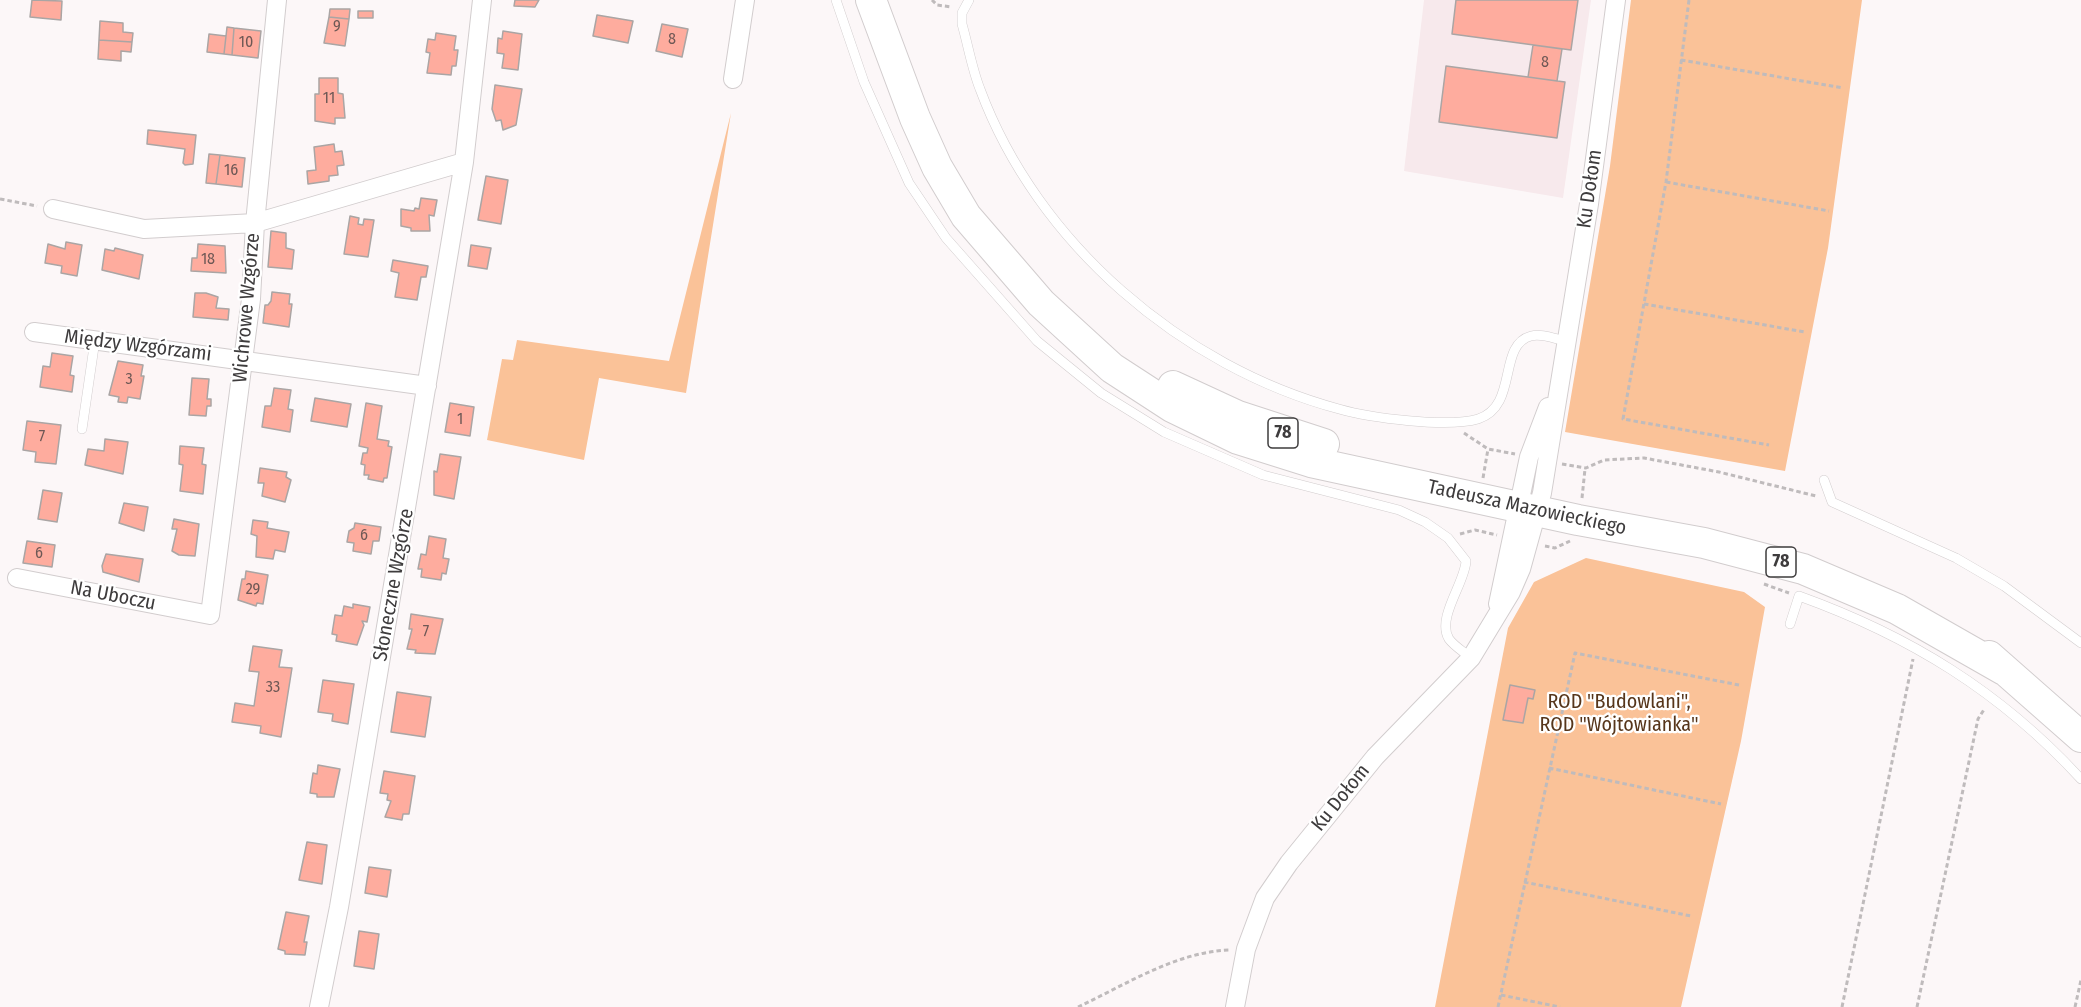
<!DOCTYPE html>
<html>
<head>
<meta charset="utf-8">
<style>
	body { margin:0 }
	canvas { display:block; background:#fcf7f8 }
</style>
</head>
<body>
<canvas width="2081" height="1007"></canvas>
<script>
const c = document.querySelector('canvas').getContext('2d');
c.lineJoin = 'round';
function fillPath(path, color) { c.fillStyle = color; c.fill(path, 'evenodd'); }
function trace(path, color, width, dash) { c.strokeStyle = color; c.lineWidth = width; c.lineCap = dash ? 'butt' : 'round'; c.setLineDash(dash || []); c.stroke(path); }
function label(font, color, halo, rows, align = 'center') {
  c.font = font + ' "Fira Sans Condensed",sans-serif'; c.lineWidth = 4.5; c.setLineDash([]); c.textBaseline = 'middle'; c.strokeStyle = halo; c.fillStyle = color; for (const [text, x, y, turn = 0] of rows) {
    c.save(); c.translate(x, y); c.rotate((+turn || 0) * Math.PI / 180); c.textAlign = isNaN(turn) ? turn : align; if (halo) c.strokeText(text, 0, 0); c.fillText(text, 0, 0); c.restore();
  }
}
const built = new Path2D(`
	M1424,0H1591L1563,198L1404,171Z`);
const green = new Path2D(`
	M1631,0H1862L1828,248L1785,471L1565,432L1610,166Z
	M731,113L686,393L599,378L584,460L487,440L502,359L513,360L517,340L669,361Z
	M1586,558L1744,592L1765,607L1741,741L1681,1007H1435L1508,628L1534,582Z`);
const building = new Path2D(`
	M32,0L62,1L61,20L30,17Z
	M515,0H539L535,7L514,6Z
	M1456,0H1578L1571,50L1452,34Z
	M330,9H350L349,19L329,17Z
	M358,11H373V18H358Z
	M597,15L633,21L628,43L593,36Z
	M329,17L349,19L345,46L324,43Z
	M100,21L123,23V32L133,33L132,42L99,40Z
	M662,24L688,29L682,57L656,51Z
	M227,27L234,28L232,55L224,54Z
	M234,28L261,31L258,58L232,55Z
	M503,31L522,34L518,70L502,68L504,54L497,53L498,38L502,39Z
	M436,33L456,36L454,50H458L456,66H452L451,75L427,73L430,53L426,52L428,39L435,40Z
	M209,34L226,36L224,54L207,52Z
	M99,40L132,42L131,52L121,51V61L98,59Z
	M1533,45L1562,49L1557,81L1528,77Z
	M1446,66L1565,82L1557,138L1439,122Z
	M319,78H338V93L343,94L345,118H335V124L315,121V94H319Z
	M495,85L522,89L516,125L503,130L501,120L496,121L492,109Z
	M148,130L196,135L193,164L185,165L183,163L185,149L147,144Z
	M334,144L335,152L342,151L344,165L337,166L338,175L329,176V181L308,184L307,171L316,170L314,147Z
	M209,154L220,155L216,184L206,183Z
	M220,155L245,158L242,187L216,184Z
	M486,176L508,180L501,224L478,220Z
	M421,198L437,200L434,216L429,215L430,231H411V228L401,226V209L414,211L415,208L419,209Z
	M350,216L359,218L358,224L363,225L364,219L374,220L368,257L344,254Z
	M271,231L286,233V248L294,250L292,269L268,267Z
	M66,242L82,245L77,276L61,273L62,266L45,263L48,244L65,249Z
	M198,244L225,246L226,273L191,271L192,258H197Z
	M471,245L491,248L487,269L468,266Z
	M115,248L143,255L139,279L102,270L105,249L114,251Z
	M393,260L428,266L426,277H421L417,300L395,297L399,273L391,271Z
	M272,292L290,294L289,304H292L289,327L263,323L265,305H268L271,301Z
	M195,293H206L218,297L216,308L229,309L228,320L193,317Z
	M52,353L73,356L70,375L74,376L72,392L40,387L43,366L50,367Z
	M118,361L143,365L141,376H144L140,399L128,397L127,403L118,402L119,397L109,395Z
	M192,378L209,379L207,399H211V406H207L206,416L189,415Z
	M274,388L291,390L288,409L293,410L290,432L262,427L265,406H271Z
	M315,398L351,404L347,427L311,421Z
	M366,403L382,406L377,439L389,441L388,446L392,447L387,478H384L383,482L368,479L369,475H364L365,465L361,464L363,453H367L368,448L359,446Z
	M450,403L474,407L470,436L445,432Z
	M27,421L61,425L56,464L35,462L36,452L23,450Z
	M105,439L128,442L123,474L85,465L88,449L104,451Z
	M180,446L204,448L202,464L206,465L203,494L180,491L183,465L179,464Z
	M440,454L461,457L454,499L434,495V471L437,472Z
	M260,468L287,472L286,477L291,480L285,502L262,496L264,483H258Z
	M43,490L62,493L57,522L38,519Z
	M124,503L148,507L144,531L119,523Z
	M174,519L199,524L195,556L179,555L172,551L177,529H172Z
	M253,520L268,522L267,528L289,532L285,552L275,550L273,559L256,557L257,536L251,534Z
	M355,523L381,527L379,541H373L371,554L353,551L354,543L347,542L349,531L354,528Z
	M429,536L446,539L443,558L449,559L446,574L442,573L441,580L421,577L422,569H418L421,554L426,555Z
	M27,541L55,545L52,567L23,563Z
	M106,554L143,559L139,582L103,572L102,566Z
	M246,571L268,575L263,604L257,603L256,606L238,600L242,579H245Z
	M353,604L370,607L367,622L362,621L364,625L357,645L336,641L337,635L332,634L335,615L342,616L344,606L353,608Z
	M411,614L443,619L435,654L415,653L416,650L407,649L412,629H409Z
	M253,646L282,650L279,667L292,668L281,737L260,733L261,726L232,722L235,703L254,706L259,672L249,671Z
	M323,680L354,684L348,724L332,721L333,714L318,712Z
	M1510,685L1535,690L1533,699L1528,698L1523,723L1503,720Z
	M397,692L431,697L425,737L391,732Z
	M318,765L340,769L334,797H317V794L310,793L313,773L317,774Z
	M384,771L415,776L409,814H403L402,820L385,817L391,801L387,800L388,794L380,793Z
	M307,842L327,845L322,884L299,880Z
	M369,867L391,870L387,897L365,893Z
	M286,912L309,916L304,942H307L305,955L285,954V951L278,949Z
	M359,931L379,934L374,969L354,966Z`);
const path = new Path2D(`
	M932,0L937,5L952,7
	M1689,0L1666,182L1623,419L1769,445
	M1681,60L1843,88
	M1666,182L1829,211
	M0,199L37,206
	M1644,304L1805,332
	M1464,433L1488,449L1515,454
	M1562,464L1586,468L1604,460L1644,458L1719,472L1816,496
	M1483,478L1488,449
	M1582,498L1585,469
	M1460,534L1475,530L1497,535
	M1545,546L1555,548L1570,541
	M1764,584L1789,593
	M1549,768L1721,804
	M1524,882L1691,916
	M1501,995L1560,1007
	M1078,1007C1125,985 1176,952 1229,950
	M1498,1007L1575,653L1739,685
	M1842,1007L1913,659
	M1917,1007L1978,719L1985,708
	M2075,1007L2081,980`);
const service = new Path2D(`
	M836,0L864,82L909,183L946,238L1037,341L1101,393L1164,432L1263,475L1399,510L1425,522L1448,538L1466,561C1465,583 1436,618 1449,639C1454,646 1464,652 1471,658
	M969,0L962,13V24C968,45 972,69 980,89C1037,243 1182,367 1339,409C1371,418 1447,428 1478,419C1519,406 1497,345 1531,336C1542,333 1555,339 1566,341
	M82,429L95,340
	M1824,480L1832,502L1956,558L2004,586L2081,643
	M1790,624L1799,596C1910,636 2001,692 2081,779`);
const minor = new Path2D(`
	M733,79L745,0
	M53,209L144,229L255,223L464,162
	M34,332L427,386
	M17,578L210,615L251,299L255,223L277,0
	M1498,604L1529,457L1548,407
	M319,1007L339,907L464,162L482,0
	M1235,1007L1246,949L1265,898L1289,863L1375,757L1471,658L1511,592L1521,569L1542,493L1589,204L1616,0`);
const primary = new Path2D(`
	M871,0L915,118L937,167L966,216L1041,303L1112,368L1172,407L1238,439L1311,462L1578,520L1704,543L1803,569L1897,609L2004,670
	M1173,386L1238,416L1324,444
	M1989,656L2081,737`);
const numberNames = [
	["9",337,27],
	["8",672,40],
	["10",246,43],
	["8",1545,63],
	["11",329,99],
	["16",231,171],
	["18",208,260],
	["3",129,380],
	["1",460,420],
	["7",42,437],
	["6",364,536],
	["6",39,554],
	["29",253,590],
	["7",426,632],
	["33",273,688]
];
const shields = [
	[1283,433,30],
	[1781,562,30]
];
const shieldNames = [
	["78",1283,433],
	["78",1781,562]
];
const streetNames = [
	["Ku Dołom",1590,189,-82],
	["Wichrowe Wzgórze",247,308,-85],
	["Między Wzgórzami",138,346,7],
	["Tadeusza Mazowieckiego",1527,508,12],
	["Słoneczne Wzgórze",394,585,-80],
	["Na Uboczu",113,596,11],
	["Ku Dołom",1341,798,-51]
];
const parkNames = [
	["ROD \"Budowlani\",",1619,702],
	["ROD \"Wójtowianka\"",1619,725]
];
fillPath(built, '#f7e9ec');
fillPath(green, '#fac298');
fillPath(building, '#feac9e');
trace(building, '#aaa5a4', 1.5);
trace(service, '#d2cdce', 10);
trace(minor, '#d2cdce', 20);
trace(primary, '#d2cdce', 32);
trace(path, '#bfbbbc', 3, [4.5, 3]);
trace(service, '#fff', 9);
trace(minor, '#fff', 18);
trace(primary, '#fff', 30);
label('16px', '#6e5855', null, numberNames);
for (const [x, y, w] of shields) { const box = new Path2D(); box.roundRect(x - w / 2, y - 15, w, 30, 4.5); c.fillStyle = '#fff'; c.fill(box); trace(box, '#3e3c3d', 1.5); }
label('bold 18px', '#3e3c3d', null, shieldNames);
label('20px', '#3e3c3d', '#fff', streetNames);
label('20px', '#57361b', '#fff', parkNames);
</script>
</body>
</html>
